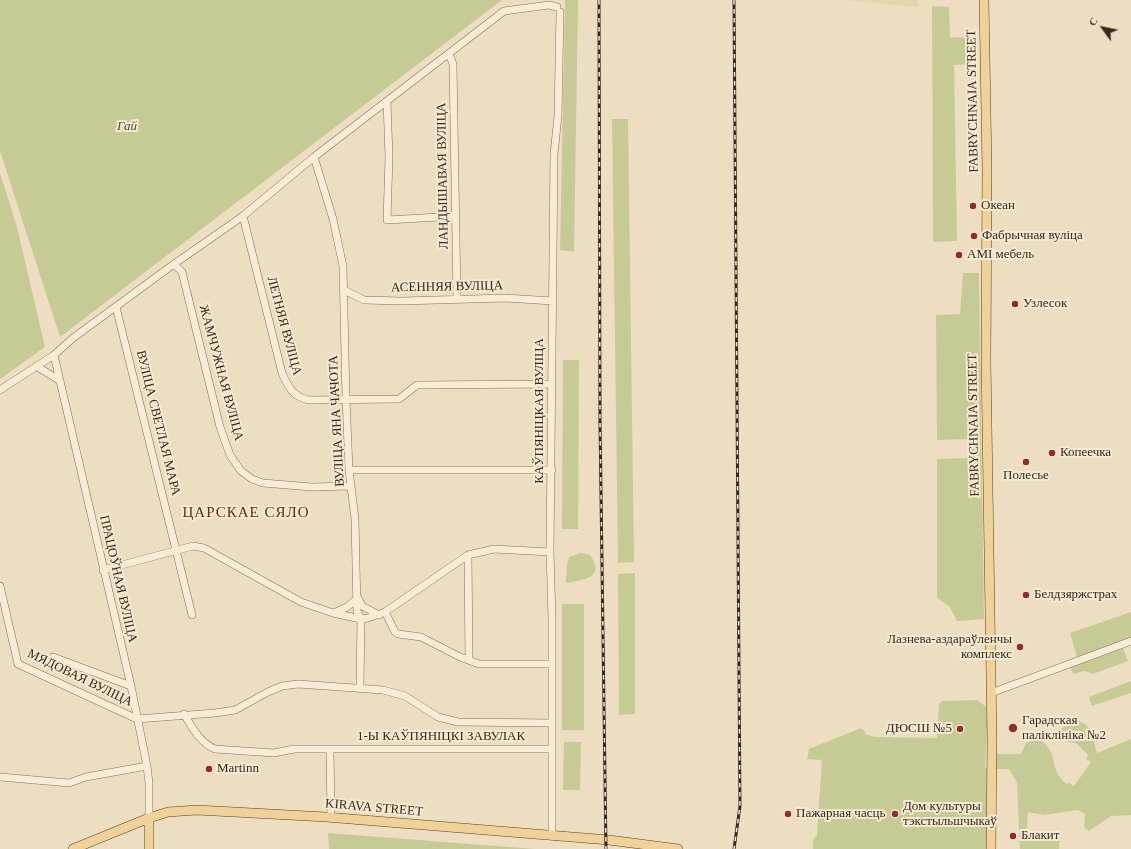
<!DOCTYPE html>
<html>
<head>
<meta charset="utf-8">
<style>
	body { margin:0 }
	#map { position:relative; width:1131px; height:849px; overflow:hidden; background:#eddec1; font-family:Georgia,serif }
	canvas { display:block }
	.north { position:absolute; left:1083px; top:8px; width:40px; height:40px; -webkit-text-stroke:3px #f5e9d0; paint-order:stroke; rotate:303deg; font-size:11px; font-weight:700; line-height:16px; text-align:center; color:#36281d }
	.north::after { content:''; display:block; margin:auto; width:14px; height:18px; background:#36281d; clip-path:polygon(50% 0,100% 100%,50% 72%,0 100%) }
</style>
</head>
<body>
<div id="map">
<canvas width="1131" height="849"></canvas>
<div class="north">С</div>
</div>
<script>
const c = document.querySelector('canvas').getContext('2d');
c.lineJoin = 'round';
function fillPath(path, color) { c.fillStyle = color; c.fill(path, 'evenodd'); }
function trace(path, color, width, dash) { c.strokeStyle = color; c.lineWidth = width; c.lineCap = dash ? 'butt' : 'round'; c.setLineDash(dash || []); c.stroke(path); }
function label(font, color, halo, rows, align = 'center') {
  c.font = font + ' Georgia,serif'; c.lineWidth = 4; c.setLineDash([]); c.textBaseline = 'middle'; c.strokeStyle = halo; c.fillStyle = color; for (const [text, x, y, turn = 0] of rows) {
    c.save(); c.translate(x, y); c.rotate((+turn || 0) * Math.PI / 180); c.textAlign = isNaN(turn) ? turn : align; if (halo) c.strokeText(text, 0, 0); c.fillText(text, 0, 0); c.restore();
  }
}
const farmland = new Path2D(`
	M841,0H918V7Z`);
const green = new Path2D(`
	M0,0H502L60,337L0,151Z
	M565,0H578L574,252L560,250Z
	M932,6L949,7L950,37L972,38L971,64L954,65L957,241L933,242Z
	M612,119H628L634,562L618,563Z
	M0,173L17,227L45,347L0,379Z
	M963,273H979L984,619L957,621L950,607L937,598V459L970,458V439L937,440L936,315L960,314Z
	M563,360H579L578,529H562Z
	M581,553L590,555C606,578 583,580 566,583L567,565L569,557Z
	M635,573V714L619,715L618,574Z
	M562,604H584V730H562Z
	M1131,612V638L1077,657L1070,633Z
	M1123,648L1128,661L1093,674L1084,671L1073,674L1070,667Z
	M1131,681V693L1092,706L1089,697Z
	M977,700L988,708L985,768L989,769L986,849H813V840L817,835L822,760L807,759L809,749L861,728L865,732V734L875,737L937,738L939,704L942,701Z
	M1076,721C1093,723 1093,738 1097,753L1131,739V815L1111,816L1089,831L1084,827L1085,814L1078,810L1044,815L1028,812L1026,839L1060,837L1059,849H1020L1017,783L1009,769H995V754H1021L1026,743L1038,738C1062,755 1047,770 1067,784L1068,782L1074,786L1091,762L1086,759L1088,755L1076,743L1057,740L1058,730Z
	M564,742H581L580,790H563Z
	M328,833L535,849H329Z`);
const minor = new Path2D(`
	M449,54L453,64L457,298
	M387,101L389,157L387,220L456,216
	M314,157L333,219L343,266L346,399L349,470L355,519L357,611L361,619L360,687
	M243,216L282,373C288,387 293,397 309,400L399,399L417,385L552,384
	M174,264L182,272L220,427L230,455L241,471L252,479L263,483L312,487L351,486
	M344,290L364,300L402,301L505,298L553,301
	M116,307L192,615
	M54,355L131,686L147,766L149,783V818
	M36,366L59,380
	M0,390L54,355L73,338L174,264L243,216L314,157L504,11L549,5L557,7
	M349,470H552
	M468,555L469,660
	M103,570L193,546L204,548L301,602L333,613L361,619L368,618L385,612L468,555L494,549L550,552
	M0,586L18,664L137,719L215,713L235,710L268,692L282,686L298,684L383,690L405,696L438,717L458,722L551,723
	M385,612L395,632L398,634L421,637L460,657L479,664H552
	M334,613L347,607L358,598L362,606L379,615
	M53,657L131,686
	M991,693L1131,641
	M184,714C192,727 200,743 215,749L274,753L294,749H551
	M330,749L331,818
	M0,777L69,783L86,777L147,766
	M552,836V618L550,552L554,154L558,116L560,12`);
const major = new Path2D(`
	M984,0L987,168L986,361L992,740L991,849
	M149,818V849
	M73,849L149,818L168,812L197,810L326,817L609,840L678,849`);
const rail = new Path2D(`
	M599,0L600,422L606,849
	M734,0L740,806L734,849`);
const markers = [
	[973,206,4,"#942a2e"],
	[974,236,4,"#942a2e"],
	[959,255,4,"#942a2e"],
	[1015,304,4,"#942a2e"],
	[1052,453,4,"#942a2e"],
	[1026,462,4,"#942a2e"],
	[1026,595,4,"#942a2e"],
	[1020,647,4,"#942a2e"],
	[1013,728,5,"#942a2e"],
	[960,729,4,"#942a2e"],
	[209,769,4,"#942a2e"],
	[788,814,4,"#942a2e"],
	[895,814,4,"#942a2e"],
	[1013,836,4,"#942a2e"]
];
const streetNames = [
	["FABRYCHNAIA STREET",973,101,-91],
	["ЛАНДЫШАВАЯ ВУЛІЦА",443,176,-91],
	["АСЕННЯЯ ВУЛІЦА",447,287,-1],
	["ЛЕТНЯЯ ВУЛІЦА",284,326,75],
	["ЖАМЧУЖНАЯ ВУЛІЦА",221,373,75],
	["КАЎПЯНІЦКАЯ ВУЛІЦА",540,411,-90],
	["ВУЛІЦА ЯНА ЧАЧОТА",337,421,-93],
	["ВУЛІЦА СВЕТЛАЯ МАРА",158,423,76],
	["FABRYCHNAIA STREET",974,425,-91],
	["ПРАЦОЎНАЯ ВУЛІЦА",118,579,77],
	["МЯДОВАЯ ВУЛІЦА",80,678,26],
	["1-Ы КАЎПЯНІЦКІ ЗАВУЛАК",441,737],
	["KIRAVA STREET",374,808,5]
];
const parkNames = [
	["Гай",127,127]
];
const poiNames = [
	["Океан",981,206],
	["Фабрычная вуліца",982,236],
	["AMI мебель",967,255],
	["Узлесок",1023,304],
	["Копеечка",1060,453],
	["Полесье",1026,476,"center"],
	["Белдзяржстрах",1034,595],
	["Лазнева-аздараўленчы",1012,640,"right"],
	["комплекс",1012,655,"right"],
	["Гарадская",1022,721],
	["паліклініка №2",1022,736],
	["ДЮСШ №5",952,729,"right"],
	["Martinn",217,769],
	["Дом культуры",903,807],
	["тэкстыльшчыкаў",903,822],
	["Пажарная часць",796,814],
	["Блакит",1021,836]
];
const quarterNames = [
	["ЦАРСКАЕ СЯЛО",246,513]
];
fillPath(farmland, '#e2d8af');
fillPath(green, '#c6cb95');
trace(minor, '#866f59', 8);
trace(major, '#543e2d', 10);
trace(minor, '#f8ecd4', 7);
trace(major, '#f0d299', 9);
trace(rail, '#36281d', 3);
trace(rail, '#f5e9d0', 1.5, [4.5]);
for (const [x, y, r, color] of markers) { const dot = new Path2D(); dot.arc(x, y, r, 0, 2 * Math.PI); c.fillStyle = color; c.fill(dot); trace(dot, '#f5e9d0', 1.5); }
label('13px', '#36281d', '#f5e9d0', streetNames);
label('italic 13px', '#485224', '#f5e9d0', parkNames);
label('13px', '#36281d', '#f5e9d0', poiNames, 'left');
c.letterSpacing = '1px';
label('15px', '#62291d', '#f5e9d0', quarterNames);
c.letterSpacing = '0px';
</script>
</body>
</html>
